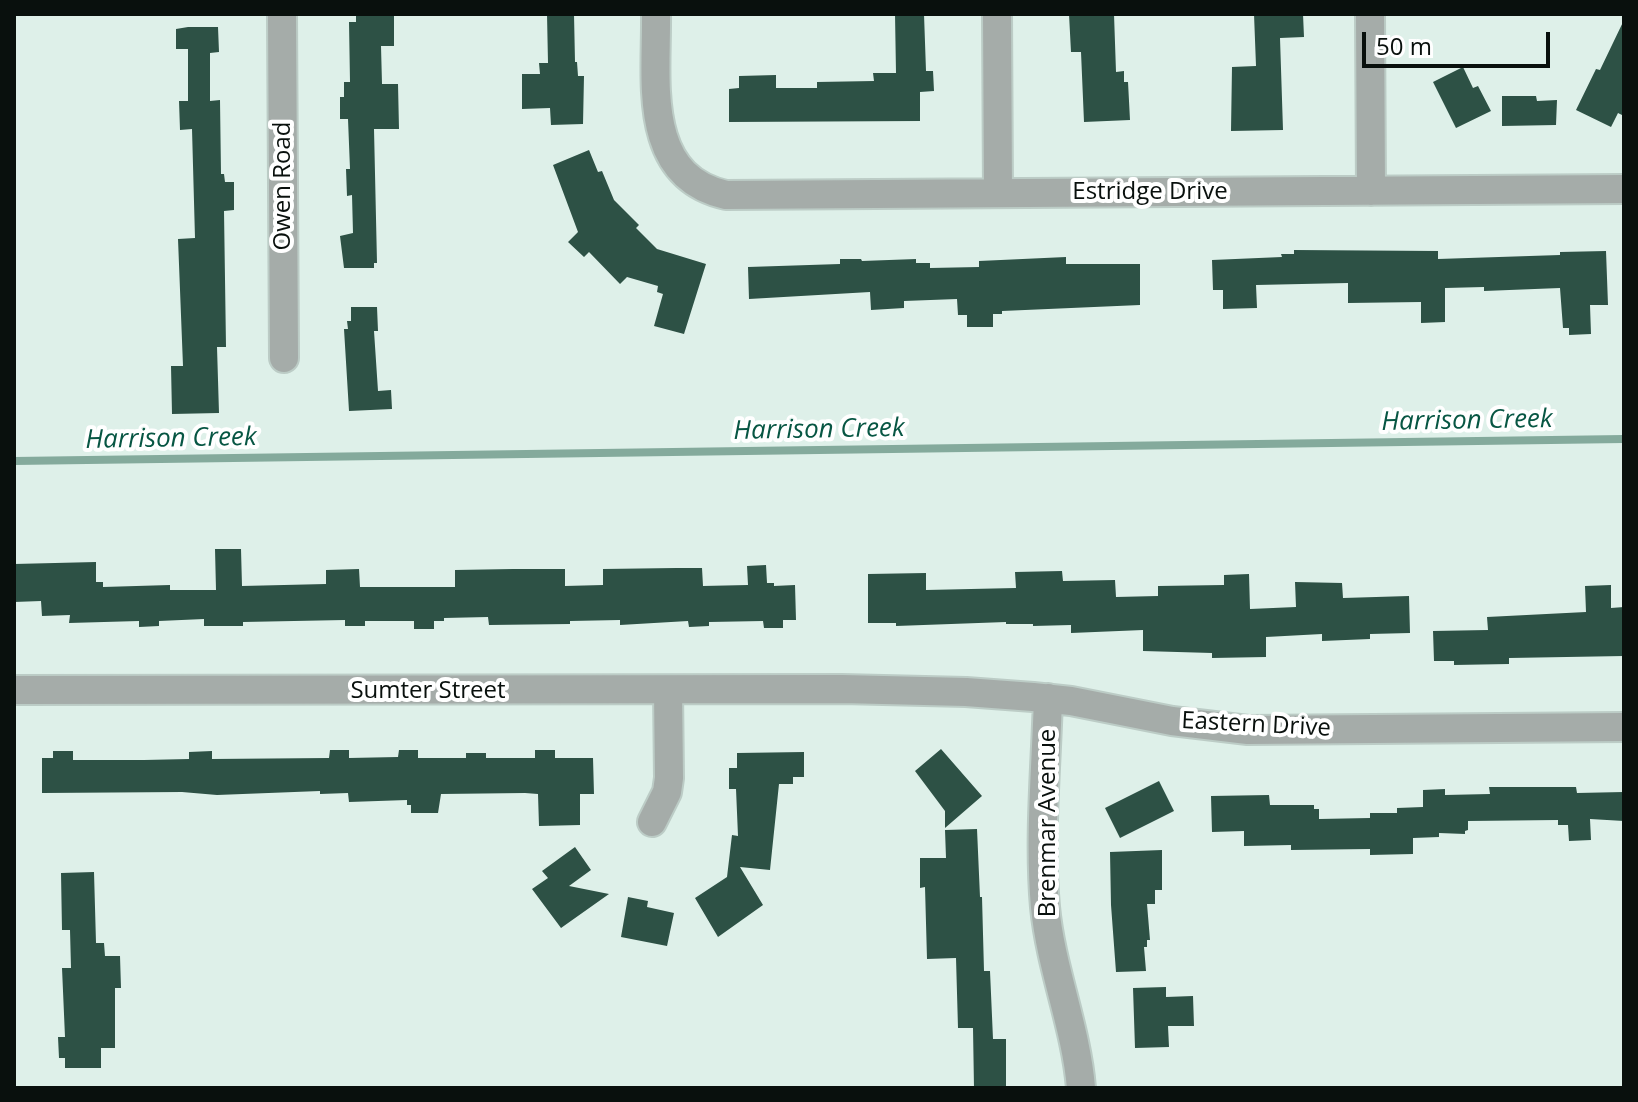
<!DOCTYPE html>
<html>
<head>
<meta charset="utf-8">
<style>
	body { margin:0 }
	#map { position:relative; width:1638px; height:1102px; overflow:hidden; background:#def0e9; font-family:"Open Sans",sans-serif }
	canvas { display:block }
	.frame { position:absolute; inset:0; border:16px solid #09100d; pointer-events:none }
	.scale { position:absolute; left:1362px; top:32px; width:188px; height:36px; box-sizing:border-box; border:4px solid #09100d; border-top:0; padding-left:10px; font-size:24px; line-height:28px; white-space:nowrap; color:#09100d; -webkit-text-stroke:6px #fff; paint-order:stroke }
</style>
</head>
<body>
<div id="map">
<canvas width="1638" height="1102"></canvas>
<div class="frame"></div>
<div class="scale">50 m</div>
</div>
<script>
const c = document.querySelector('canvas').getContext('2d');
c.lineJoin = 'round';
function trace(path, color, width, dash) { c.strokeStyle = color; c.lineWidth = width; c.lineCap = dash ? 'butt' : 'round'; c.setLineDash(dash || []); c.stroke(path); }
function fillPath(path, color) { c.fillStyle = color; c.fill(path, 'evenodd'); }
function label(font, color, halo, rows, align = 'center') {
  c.font = font + ' "Open Sans",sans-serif'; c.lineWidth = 8; c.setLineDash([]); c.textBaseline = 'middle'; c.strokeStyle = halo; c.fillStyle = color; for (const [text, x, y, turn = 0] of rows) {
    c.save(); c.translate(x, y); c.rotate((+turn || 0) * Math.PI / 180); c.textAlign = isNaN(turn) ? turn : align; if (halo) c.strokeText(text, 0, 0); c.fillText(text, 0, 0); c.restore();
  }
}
const stream = new Path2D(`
	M14,461L1624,439`);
const building = new Path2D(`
	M356,14H394V46H381L382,84H398L399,129H374L377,263H374V268H344L340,236L353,233L352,195L347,196L346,169H350L348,119H340V97H344V82H350L349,22H356Z
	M547,14H574L575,62H577L578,76H584L583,124L551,125L550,108L522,109V74H540L539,63H548Z
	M895,14H924L926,71H933L934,91L920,92V121L729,122V89L739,88V76L776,75V88H817V82L874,81L873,73H896Z
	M1069,14H1114L1116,72L1124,71V82H1128L1130,120L1084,122L1081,52H1071Z
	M1254,14H1303L1304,37L1280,38L1283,130L1231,131L1232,67L1256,66Z
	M1624,20V116L1618,113L1611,127L1576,110L1596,69L1600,70Z
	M188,27H218L219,52L210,53V101L220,100L221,174H224L225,182H234V210L224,211L226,347H217L219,413L172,414L171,366H183L178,239L195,238L192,129L180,130L179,101H188V49H176V29Z
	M1463,67L1473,88L1478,86L1491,111L1456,128L1433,82Z
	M1502,96H1536L1537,101L1557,100L1556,125L1502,126Z
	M589,150L598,172L602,171L614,200L639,225L636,228L657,249L706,264L684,334L654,326L663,294L657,292L658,286L627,277L620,284L589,252L584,257L568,242L578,232L553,165Z
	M1294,250L1438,251V259L1560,255V252L1606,251L1608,305H1590L1591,334L1569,335V328H1563L1560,288L1484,291V287L1445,288V322L1421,323V302L1348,303V283L1256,285L1257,308L1223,309V290H1213L1212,260L1282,257L1281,254H1294Z
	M1066,257V264H1140V305L1002,311V314H993V327H967V315H958L957,299L904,301V308L871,310L870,292L749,299L748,267L840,264V259H861L862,261L916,259V263H930V268L979,267V261Z
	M351,307H377L378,331H374L378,391L391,390L392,409L349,411L344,329H348L347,321H351Z
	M215,549H241L242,586L326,584V570L359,569L360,587H455V570L513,569H565V586L603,585V569L676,568H702L703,586L748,585L747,566L766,565L767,583H774V586L795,585L796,620H783V628H764L763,621L709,622V626L689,627L688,621L620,625V620L570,621V624L489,625L488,617L444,618V621H434V629H414V621H365V626H345V620L243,622V626H204V619L159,621V626L139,627V621L69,623L70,615L42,616L41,601L14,602V564L96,562V582H103V587L170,585V590H216Z
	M1062,571L1063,581L1115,580L1116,597L1158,596V586L1224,585V575L1249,574L1250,609L1296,607L1295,582L1342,583L1343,598L1409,596L1410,633L1370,634V639L1322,641V634L1266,637V657L1212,658V653L1143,651V630L1071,633V625L1033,626V624H1006V622L896,626V623H868V574L926,573V590L1016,588L1015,572Z
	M1611,585V608L1624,607V656L1509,658V664L1454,665V661H1434L1433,631L1488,630L1487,617L1586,612L1585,586Z
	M941,749L982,796L945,828V811L915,771Z
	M330,750H349V758L398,757L399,750H418V758H466V753H486V758H535V750H555V758H593L594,794H580V825L539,826L538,794L525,793L441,794L438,813H411V805H407V800L349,802L348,793L320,794V791L217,795L182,792L42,793V758H53V751H73V760H144L189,759V752L212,751V759L329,758Z
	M804,752V777H793V784H779L770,870L740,867L763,905L718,937L695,898L727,877L732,835L738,836L736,789H729V768H737V753Z
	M1159,781L1174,811L1120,838L1105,808Z
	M1489,787H1576L1577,793L1624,792V821L1590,819L1591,840L1569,841L1568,825H1558V820L1468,821V830L1465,831V834L1439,833V837L1413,838V854L1370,855V849L1291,850V845L1244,846V831L1212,832L1211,796L1269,795L1270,805H1314V809H1319V819L1370,818V813H1397V808L1423,807V790L1445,789V795L1490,794Z
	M977,829L980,897H982L984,971H990L993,1039H1006V1088H974L973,1028H958L956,958L927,959L925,887L920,888V858H946L945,830Z
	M575,847L591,870L569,886L609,894L561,928L532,889L548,878L542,871Z
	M1162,850V890H1155V904H1147L1150,940H1147V947H1144L1146,971L1116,972L1111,905L1110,852Z
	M94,872L96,943H104L105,956H120L121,988H115V1048H101V1068H65V1058H59L58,1037H65L62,968H71L70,930H62L61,873Z
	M628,897L648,901L647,907L674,913L667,946L621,937Z
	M1166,987V997L1193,996L1194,1026H1168L1169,1047L1135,1048L1133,988Z`);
const minor = new Path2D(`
	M282,14L284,358
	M656,14C657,80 641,176 726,195L1624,189
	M997,14L998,193
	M1370,14L1371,191
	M14,690L842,689L966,692L1033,697L1071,701L1172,721L1248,730L1624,727
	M1048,698C1046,767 1039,838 1045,907C1051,969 1076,1027 1081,1088
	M652,822L667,792L669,778L668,691`);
const streetNames = [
	["Owen Road",283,186,-90],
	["Estridge Drive",1150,192],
	["Sumter Street",428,691],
	["Eastern Drive",1256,725,3],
	["Brenmar Avenue",1048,823,-90]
];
const waterNames = [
	["Harrison Creek",1467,421,-1],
	["Harrison Creek",819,430,-1],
	["Harrison Creek",171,439,-1]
];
trace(stream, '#84aa9c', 8);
fillPath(building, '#2d5145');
trace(minor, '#bcccc6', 32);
trace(minor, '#a5aca9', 28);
label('24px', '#09100d', '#fff', streetNames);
label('italic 26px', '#075643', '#fff', waterNames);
</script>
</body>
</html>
